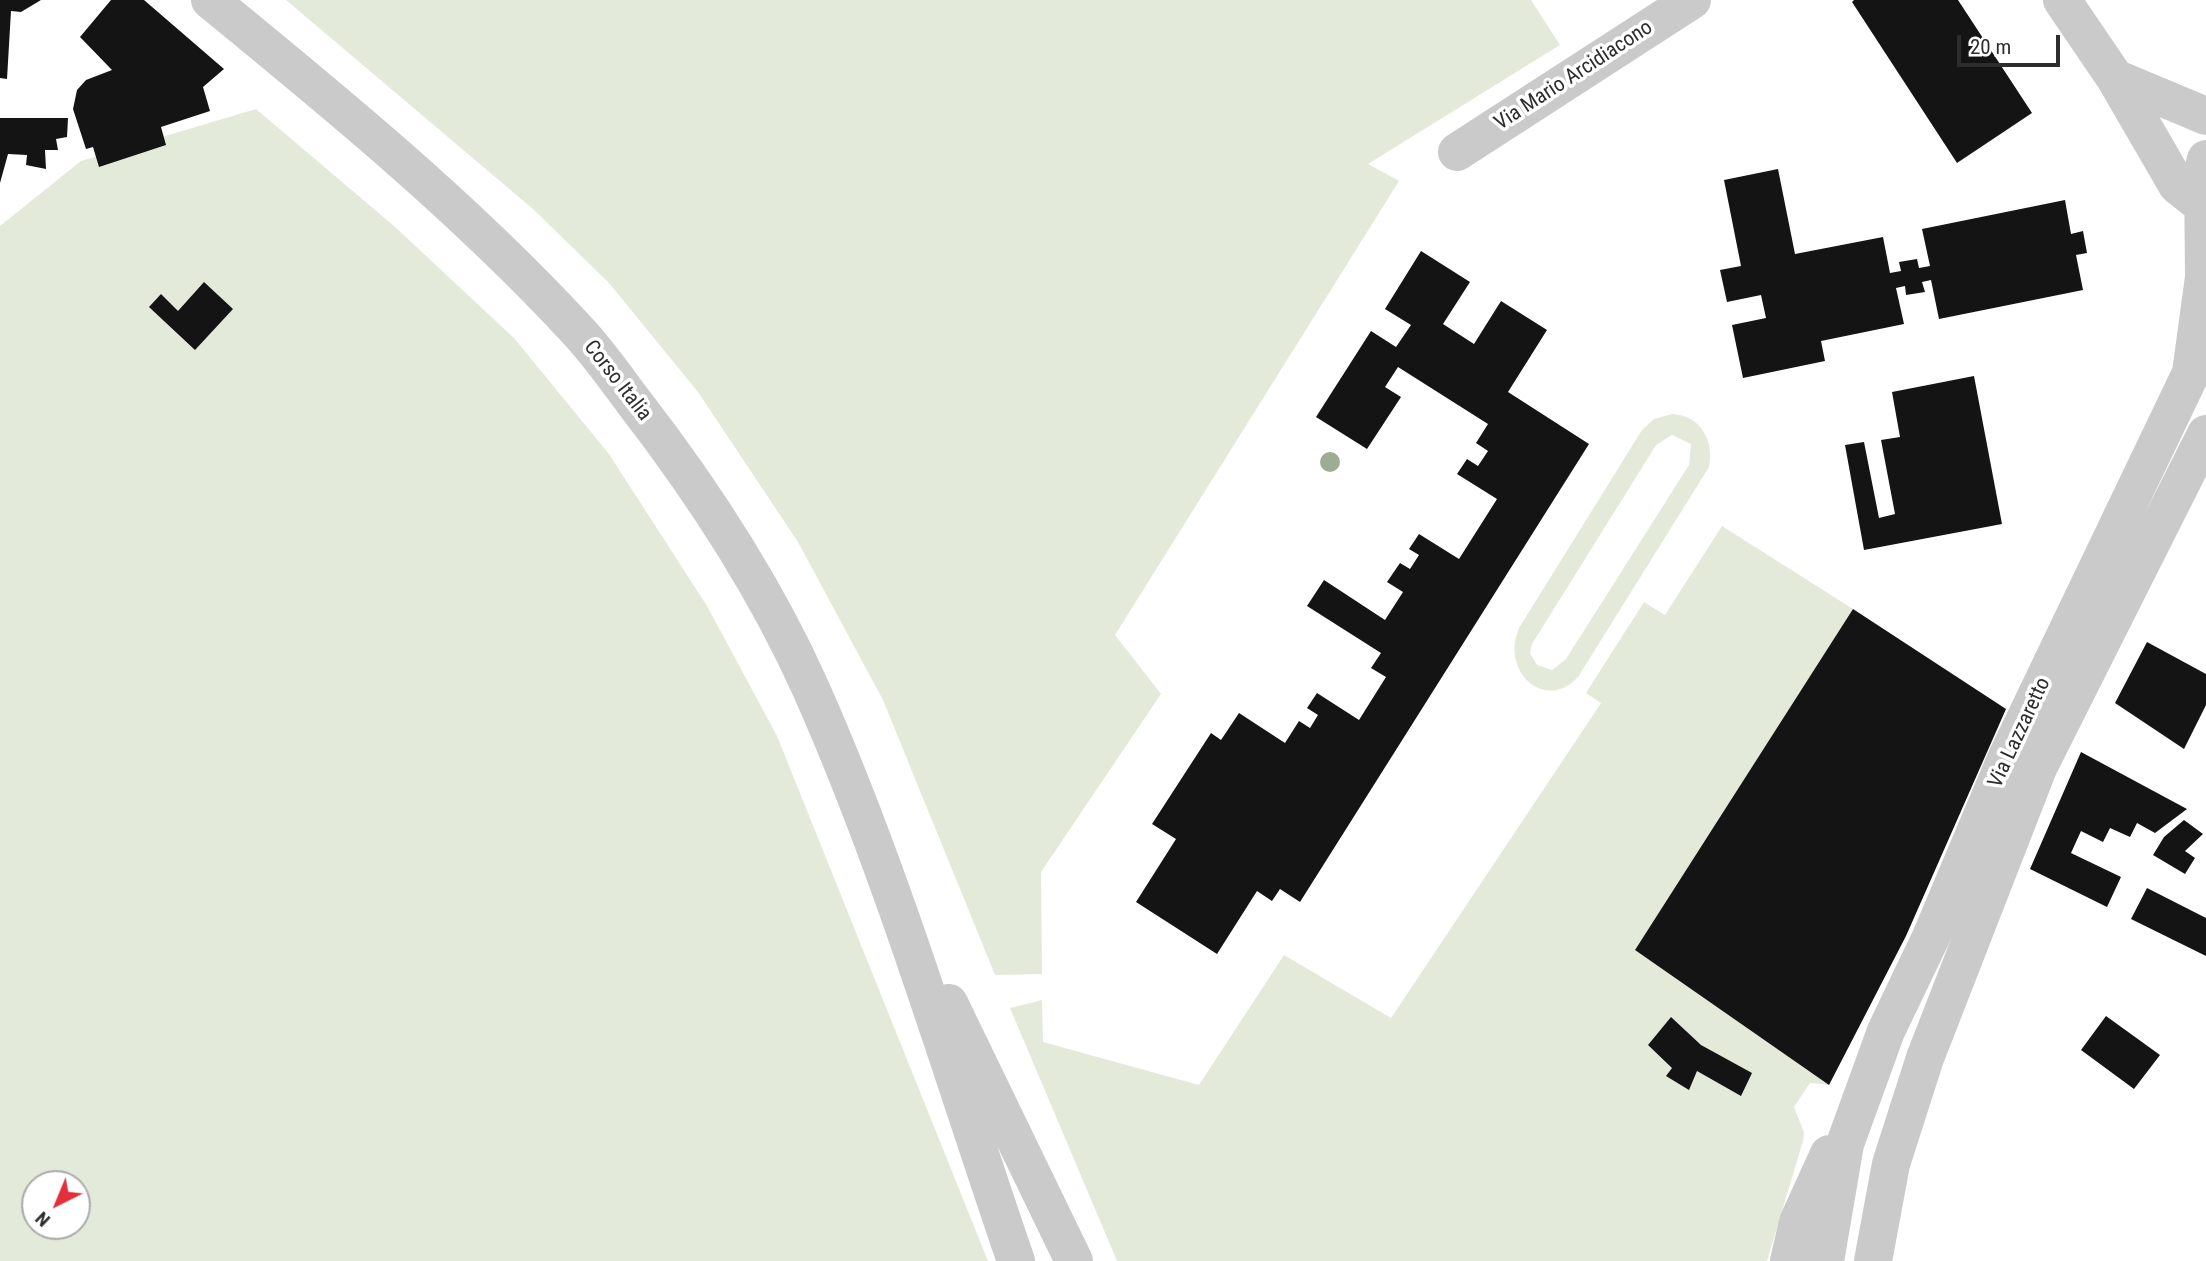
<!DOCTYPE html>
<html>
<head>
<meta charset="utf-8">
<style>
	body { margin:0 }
	#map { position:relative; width:2206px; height:1261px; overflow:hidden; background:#fff; font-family:"Roboto Condensed",sans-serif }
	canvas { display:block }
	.north { position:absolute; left:21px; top:1170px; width:70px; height:70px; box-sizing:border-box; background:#fff; border:2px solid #ababab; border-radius:50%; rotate:223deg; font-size:19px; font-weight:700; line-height:28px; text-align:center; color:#2d2d2d }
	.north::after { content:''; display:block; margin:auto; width:24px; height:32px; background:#e32f3b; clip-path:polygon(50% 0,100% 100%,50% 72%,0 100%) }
	.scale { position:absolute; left:1957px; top:35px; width:103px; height:32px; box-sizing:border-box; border:4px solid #2d2d2d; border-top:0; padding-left:9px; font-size:21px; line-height:24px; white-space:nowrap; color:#2d2d2d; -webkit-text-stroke:5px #fff; paint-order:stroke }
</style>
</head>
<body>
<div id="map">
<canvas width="2206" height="1261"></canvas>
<div class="north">N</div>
<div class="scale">20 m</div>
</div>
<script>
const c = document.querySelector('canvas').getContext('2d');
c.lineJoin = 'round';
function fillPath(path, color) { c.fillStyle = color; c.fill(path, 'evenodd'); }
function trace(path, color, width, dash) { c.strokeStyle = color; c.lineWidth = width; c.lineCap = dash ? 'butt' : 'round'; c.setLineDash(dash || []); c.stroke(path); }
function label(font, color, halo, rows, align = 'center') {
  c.font = font + ' "Roboto Condensed",sans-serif'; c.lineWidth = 7; c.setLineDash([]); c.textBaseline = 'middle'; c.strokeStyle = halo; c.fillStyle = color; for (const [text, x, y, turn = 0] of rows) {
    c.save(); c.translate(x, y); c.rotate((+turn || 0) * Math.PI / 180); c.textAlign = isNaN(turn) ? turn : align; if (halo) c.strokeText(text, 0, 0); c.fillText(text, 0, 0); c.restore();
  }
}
const green = new Path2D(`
	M286,0H1531L1560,45L1368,164L1399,181L1115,635L1161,694L1041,872L1042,974L995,975L883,700L798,542L698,392L609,283L533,209Z
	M256,109L394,226L514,338L609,454L707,606L777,736L988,1261H0V226L81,161ZM35,1184H77V1226H35Z
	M1672,414C1700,415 1715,441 1709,467L1578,677C1545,713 1500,671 1519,628L1642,430L1654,419ZM1672,435L1691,444L1689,465L1566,659L1552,670L1537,665L1530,653L1532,644L1656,445Z
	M1722,526L1853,609L1635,950L1829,1085L1810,1083L1794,1107L1804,1132L1803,1141L1767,1261H1117L1010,1008L1042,1000L1043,1042L1199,1085L1284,955L1391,1018L1601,703L1586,693L1644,602L1665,615Z`);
const building = new Path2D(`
	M0,0H41L21,12L11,11L7,79L0,78Z
	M111,0H144L224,69L203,87L210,111L161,127L166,145L99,167L93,147L86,149L73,109L77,90L86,80L112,70L80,37Z
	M1854,0H1958L2032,113L1957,163L1852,2Z
	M0,118H68L67,137L56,139L58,150H45L46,169L26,165L27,155L8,154L0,183Z
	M1778,169L1795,254L1883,237L1890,273L1901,271L1899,262L1917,259L1919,268L1930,266L1922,229L2065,200L2071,234L2083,231L2087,253L2076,255L2083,290L1939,319L1931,280L1922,282L1925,292L1906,295L1905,286L1896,288L1904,324L1821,341L1825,361L1743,378L1732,325L1766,318L1761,295L1727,302L1720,270L1741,266L1724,180Z
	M1421,251L1470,282L1443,324L1474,344L1501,301L1547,330L1508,392L1589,444L1300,902L1280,889L1272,901L1257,891L1217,954L1136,902L1176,839L1152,824L1211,733L1221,740L1239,713L1285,743L1299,721L1310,728L1318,715L1307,708L1317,693L1359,720L1386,677L1371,668L1381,653L1307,606L1324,580L1385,620L1403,592L1387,582L1400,563L1410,569L1419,555L1409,549L1419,534L1459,559L1497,499L1457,474L1467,459L1478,466L1488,451L1476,443L1488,424L1398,367L1385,387L1401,397L1367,449L1316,417L1371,331L1396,347L1411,325L1385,309Z
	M204,282L233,309L195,350L149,307L161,294L178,311Z
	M1974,376L2002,524L1864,550L1845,445L1864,442L1879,518L1895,514L1881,440L1900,437L1892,392Z
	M1853,609L2006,709L1906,936L1829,1085L1635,950Z
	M2147,642L2206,674V705L2184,749L2115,703Z
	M2081,752L2187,809L2155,833L2137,823L2130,837L2110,828L2103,842L2081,831L2071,853L2121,877L2107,907L2030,869Z
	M2184,820L2203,834L2185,851L2195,858L2185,874L2153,855L2164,837Z
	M2147,888L2206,918V956L2131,919Z
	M2106,1016L2160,1055L2134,1089L2081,1050Z
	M1671,1017L1701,1045L1752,1073L1741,1096L1697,1071L1689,1090L1666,1076L1672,1068L1648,1045Z`);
const minor = new Path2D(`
	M210,0C336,103 465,209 576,329C597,351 615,377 633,401C702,490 765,586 811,689C892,871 951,1072 1016,1261
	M2062,0L2115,78L2177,185L2206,208
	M2115,78L2206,116
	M1457,152L1692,0
	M949,1003L1074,1261
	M1789,1261L1798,1222L1829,1154
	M1825,1261L1845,1144L1886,1031L1931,937L2006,759L2191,373L2204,277L2203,171L2206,159
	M1873,1261L1891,1164L1925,1058L2038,768L2206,434`);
const trees = [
	[1330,462]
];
const streetNames = [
	["Via Mario Arcidiacono",1574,76,-33],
	["Corso Italia",617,381,52],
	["Via Lazzaretto",2020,733,-65]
];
fillPath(green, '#e3eada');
fillPath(building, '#141414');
trace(minor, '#cacaca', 38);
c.fillStyle = '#9eac93';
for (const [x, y] of trees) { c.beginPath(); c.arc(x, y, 10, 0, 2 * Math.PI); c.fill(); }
label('21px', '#2d2d2d', '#fff', streetNames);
</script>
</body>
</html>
